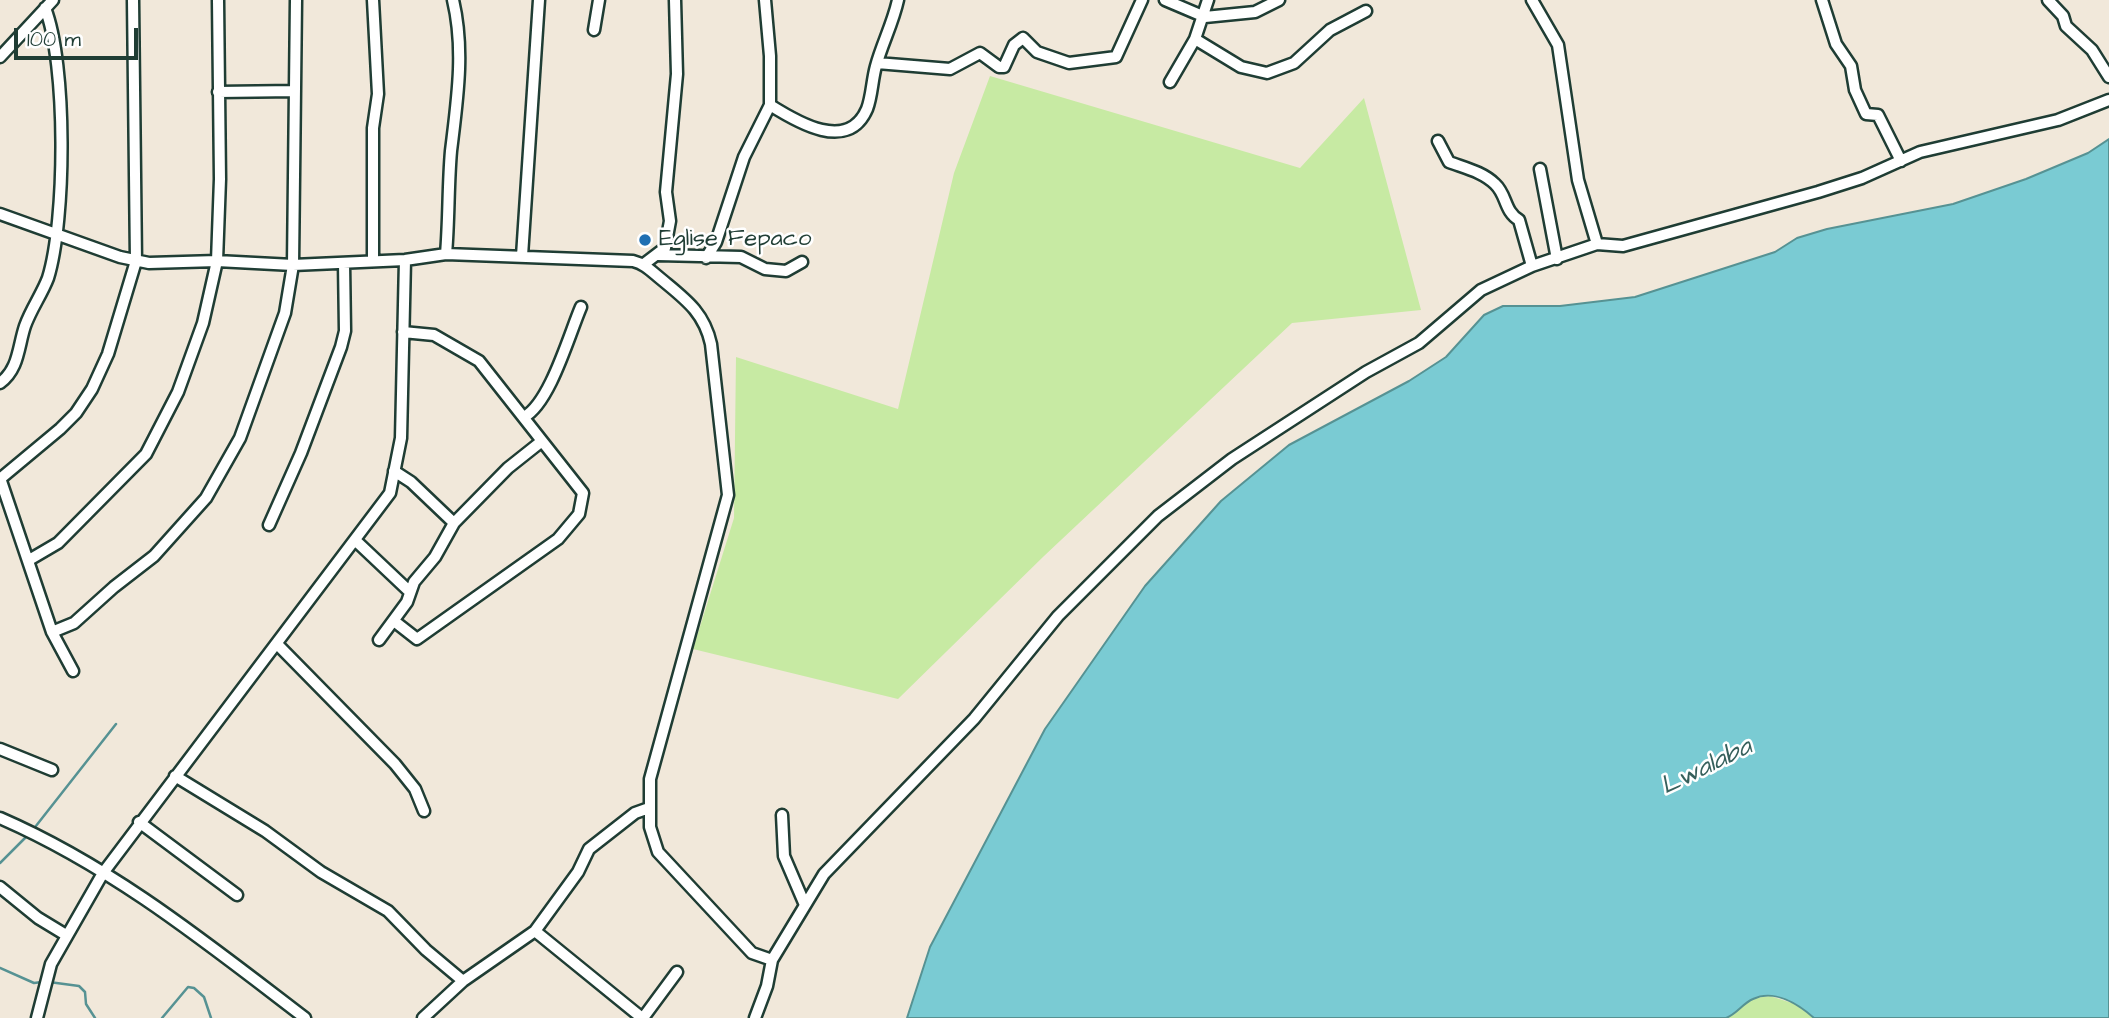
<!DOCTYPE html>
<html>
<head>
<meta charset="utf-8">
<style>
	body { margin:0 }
	#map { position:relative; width:2109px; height:1018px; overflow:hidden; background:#f1e8da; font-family:"Architects Daughter",sans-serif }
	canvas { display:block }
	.scale { position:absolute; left:14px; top:28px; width:124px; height:32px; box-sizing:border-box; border:4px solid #1f3d34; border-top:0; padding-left:9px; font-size:21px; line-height:24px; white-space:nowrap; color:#1f3d34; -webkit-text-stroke:5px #fff; paint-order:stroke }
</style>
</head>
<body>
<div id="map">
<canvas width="2109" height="1018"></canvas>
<div class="scale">100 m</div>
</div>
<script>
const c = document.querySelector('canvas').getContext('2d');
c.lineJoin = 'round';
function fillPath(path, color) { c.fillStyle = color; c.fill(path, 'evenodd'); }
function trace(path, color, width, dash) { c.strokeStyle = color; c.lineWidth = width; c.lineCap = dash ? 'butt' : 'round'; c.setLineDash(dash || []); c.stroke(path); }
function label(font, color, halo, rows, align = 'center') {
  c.font = font + ' "Architects Daughter",sans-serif'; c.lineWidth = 5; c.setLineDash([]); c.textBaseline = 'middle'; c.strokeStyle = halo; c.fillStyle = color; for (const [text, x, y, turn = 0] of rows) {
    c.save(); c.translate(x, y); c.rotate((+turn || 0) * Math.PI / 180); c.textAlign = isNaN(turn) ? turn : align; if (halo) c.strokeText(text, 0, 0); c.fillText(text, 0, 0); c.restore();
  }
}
const green = new Path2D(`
	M990,76L1300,168L1364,98L1421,310L1292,323L1044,556L898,699L693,649L734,518L736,357L898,409L954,173Z
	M1770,996L1795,1004L1814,1018H1726L1754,998Z`);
const water = new Path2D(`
	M2109,139V1018H1814C1798,1004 1774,989 1753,999C1743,1003 1737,1014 1726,1018H907L930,947L1045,729L1145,586L1221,501L1289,445L1409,381L1446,357L1484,315L1503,306H1560L1635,297L1775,252L1797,238L1827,229L1953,204L2026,179L2088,153Z`);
const stream = new Path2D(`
	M32,831L116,724
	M0,863L27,836
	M0,968L34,983L42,982
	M49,982L79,986L85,992L86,1004L95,1018
	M162,1018L188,987L194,988L204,997L211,1018`);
const minor = new Path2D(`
	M1165,0L1205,17L1255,12L1279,0
	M1532,0L1558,45L1578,180L1597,244
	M1822,0L1836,44L1851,66L1855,90L1866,114L1878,115L1901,161
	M2048,0L2063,16L2066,26L2092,50L2109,77
	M594,30L599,0
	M1195,39L1241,67L1267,73L1294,63L1330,30L1366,11
	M0,57L53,0
	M877,63L950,69L980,53L999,67H1004L1014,45L1023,38L1037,52L1069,63L1116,57L1142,0
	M1170,82L1195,39L1208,0
	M218,92L295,91
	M770,105C797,122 848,153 867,109C872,96 872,80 876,66C882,44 893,23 898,0
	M1438,141L1449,162C1465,168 1483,172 1495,184C1507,195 1504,211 1519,220L1532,266
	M1540,169L1557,259
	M0,214L120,257L149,263L217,261L293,265L405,260L446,254L633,261C645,264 651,271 661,279C685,299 704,312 711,344L728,495L650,779V827L658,852L752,953L772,960
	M446,254C449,220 448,185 451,151C457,101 465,50 453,0
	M658,255L741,257L765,269L786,271L802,262
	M522,256L539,0
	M706,258L716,242L744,157L770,105V56L765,0
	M373,261V128L378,94L373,0
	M644,264L665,248L670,221L666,192L677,74L675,0
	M0,383C19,369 18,347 25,326C31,309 42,294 48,278C66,220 67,64 45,8
	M524,417C550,403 569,335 581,307
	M394,471L411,482L454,523
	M0,478L52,632L73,671
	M0,479L60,429L76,413L92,389L108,354L136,261L133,0
	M269,525L301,453L341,347L345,331L344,263
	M355,540L410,592
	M29,560L58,543L146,454L178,392L203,323L217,261L220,179L218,0
	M394,621L417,639L558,539L579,514L583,493L479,361L434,335L403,332
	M52,632L74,623L114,587L154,556L206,498L240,438L285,313L293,265L296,0
	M379,640L407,602L414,582L435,557L454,523L508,468L542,441
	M277,644L395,764L415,789L424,811
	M0,749L52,770
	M175,776L265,831L321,872L388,911L426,950L463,981
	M782,815L784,856L805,905
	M0,818C113,867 208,944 305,1018
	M139,822L237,895
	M0,887L38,918L66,935
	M535,931L642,1018
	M37,1018L51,964L103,873L390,493L401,438L405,260
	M423,1018L463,981L535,931L578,872L589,849L635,813L649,808
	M643,1018L677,972
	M755,1018L767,986L772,960L824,874L974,719L1058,616L1158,516L1232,459L1366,372L1419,343L1481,290L1532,266L1597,244L1623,246L1818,192L1862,178L1920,152L2058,120L2109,100`);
const markers = [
	[645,240,7,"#1f6fb2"]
];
const poiNames = [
	["Eglise Fepaco",659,240]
];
const waterNames = [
	["Lwalaba",1707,768,-26]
];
fillPath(green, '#c7eaa3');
fillPath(water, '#7acbd3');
trace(water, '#569293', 2);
trace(stream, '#569293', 2.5);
trace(minor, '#1f3d34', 15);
trace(minor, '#fff', 10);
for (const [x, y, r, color] of markers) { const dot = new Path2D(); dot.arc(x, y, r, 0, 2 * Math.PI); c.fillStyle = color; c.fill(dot); trace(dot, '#fff', 2.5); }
label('24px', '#1f3d34', '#fff', poiNames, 'left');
label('italic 26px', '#36605c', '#fff', waterNames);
</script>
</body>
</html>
